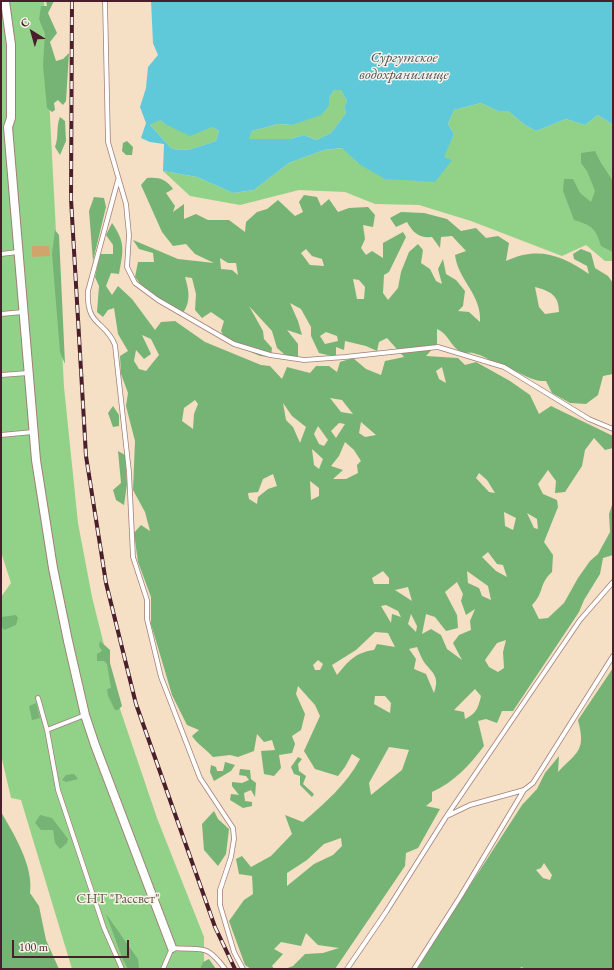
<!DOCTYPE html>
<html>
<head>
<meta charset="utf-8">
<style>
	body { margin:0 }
	#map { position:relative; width:614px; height:970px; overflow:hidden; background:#f5dfc5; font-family:"EB Garamond",serif }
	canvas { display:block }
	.frame { position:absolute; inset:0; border:2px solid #4a1f2b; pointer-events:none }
	.north { position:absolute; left:12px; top:12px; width:40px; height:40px; -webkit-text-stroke:3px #f7f3e8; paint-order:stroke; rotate:323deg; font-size:11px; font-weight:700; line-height:16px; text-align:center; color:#4a1f2b }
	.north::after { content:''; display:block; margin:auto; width:14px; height:18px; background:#4a1f2b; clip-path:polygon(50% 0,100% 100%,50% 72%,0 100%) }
	.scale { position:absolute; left:12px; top:940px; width:117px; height:18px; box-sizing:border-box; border:2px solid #4a1f2b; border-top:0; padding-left:5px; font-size:12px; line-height:14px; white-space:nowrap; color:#4a1f2b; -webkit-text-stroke:3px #f7f3e8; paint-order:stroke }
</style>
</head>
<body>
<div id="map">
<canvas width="614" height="970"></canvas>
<div class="frame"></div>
<div class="north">С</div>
<div class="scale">100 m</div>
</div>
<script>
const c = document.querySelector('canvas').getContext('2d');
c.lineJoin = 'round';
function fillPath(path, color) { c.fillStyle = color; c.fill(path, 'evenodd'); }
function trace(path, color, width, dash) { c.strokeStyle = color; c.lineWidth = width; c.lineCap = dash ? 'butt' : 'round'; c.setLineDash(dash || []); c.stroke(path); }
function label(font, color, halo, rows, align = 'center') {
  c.font = font + ' "EB Garamond",serif'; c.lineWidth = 3; c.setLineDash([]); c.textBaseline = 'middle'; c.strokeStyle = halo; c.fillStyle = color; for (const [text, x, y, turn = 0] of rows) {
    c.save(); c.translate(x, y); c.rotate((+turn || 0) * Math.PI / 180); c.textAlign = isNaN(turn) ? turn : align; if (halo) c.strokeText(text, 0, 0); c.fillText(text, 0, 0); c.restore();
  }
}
const green = new Path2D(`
	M1,1H44L64,387L78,523L92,597L120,709L157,818L204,937V969H72L21,800L11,798L1,755V597L11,583L1,552Z
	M334,90H341L347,101L344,107L346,113L331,133L316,140L304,135L290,139L248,140L252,131L278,124L292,125L329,106V98Z
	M481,103L498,111H508L525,125L536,131L566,119L585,125L598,115L613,125V261H605L586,245L562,256L471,221L419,205L375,204L345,192L299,190L240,205L190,196L163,171L197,177L233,193L254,190L289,163L324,150L343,148L359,164L451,160L443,157L454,134L448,124L454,110Z
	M159,119L165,124L212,127L219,131L216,141L188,150L172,149L150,125Z`);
const forest = new Path2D(`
	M46,1H54L48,13L57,33L50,42L56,61L63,59L69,53L66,101L63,105L58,100L54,103L55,110L52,112L47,108L43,65L45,34L39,19L41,6H47Z
	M60,117L65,121L66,141L60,155L55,147C59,137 56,126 60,117Z
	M127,141L133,147L132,155H126L122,151L123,143Z
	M595,151L601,163L613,181V252L601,246C596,228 591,225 574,220L563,191L564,179H573L580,193L591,202L595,191L587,171L581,163V153Z
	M147,178C159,177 166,179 173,189L166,193L175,206L173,212L184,204V219L196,214L208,220H229L245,232L246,222L257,212L267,209L278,200L295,216L303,212L299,202L304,195L317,197L321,206L329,199L338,212L349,208L368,207L375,215L373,227L363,225L365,239L361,248L366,255L372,251L383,258V243L403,232L406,237L389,272L384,275L383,293L388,300L398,288L401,272L409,252L418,244L423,250L421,263L430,269L436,281L442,284L438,269L443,259L446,274L456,280L465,291L463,306L458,311L469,312L480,322C482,295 458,280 455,255L466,251L452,236L441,237L440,248L432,237C419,238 413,233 407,222L396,227L390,218L401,212L424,213L447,219L461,231L476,228L486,238L498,236L509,243L506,261C538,246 561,255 589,274L587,266L574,259L573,254L581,249L591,253L595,268L608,276L613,283V374L603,376L598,395L586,404L570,403L552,393L546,381C527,382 517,367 498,367C493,360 481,355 473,353C469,352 465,354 461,352C450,346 448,333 437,329V344L426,356L458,358L465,365L476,362L510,381L530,395L539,414L551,406L613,436V448L605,450L594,438L585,450L582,466L565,492L555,493L556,481L548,470L538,484L543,494L557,500L558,507L544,542L553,555L552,572C538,585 545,592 532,605L539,619L548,618L564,603L578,578L590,561L598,554L610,532L609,514L613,502V555L603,558L600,574L584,600L579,612L513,711H502L497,723L486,719L478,721L484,746C469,766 454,782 432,792V801L426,806L440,809L418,848L406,853L405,866L335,969H285L293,966L305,954L323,953L339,948L318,945L306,933L301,946L281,942L274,949L283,954L272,966L274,969H251L245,965L229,921L244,900L253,894L252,876L239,874L236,859L242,856L251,867L271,856L292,834L285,815L303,822C325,803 346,785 360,759L352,754L345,767L338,776L315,769L304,751L320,716L315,705L298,686L296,694L305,714L301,730L292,736L295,744L292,753L279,755L281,768L274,776L264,774L261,751L275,750L272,740L264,742L257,734L254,751L238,757L230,755L213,757C206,749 197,744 192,736L199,730L187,725L172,695L151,624V597L138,562L134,533L141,525L150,531L145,512L133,490L135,441L126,406L128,393L121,374L120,356L128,351L118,334L114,308L108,310L103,317L97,312L99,286L95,277L100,254H113V245L106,235L112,223C126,243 123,251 119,274L111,273L106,286L112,295L118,286L132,299L155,330L161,322L175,321L205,342L261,365L270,366L282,379L287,367L310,373L316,366H329L337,372L340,362L353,358L366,369L381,375L385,361L404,357L387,338L379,342L377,351L366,346L345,341L344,350L336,347V357L319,353L311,336V327L301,309L290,303L298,321L302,335L287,330L298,344V357L291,360L277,348L272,331L249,306L263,331L264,339L272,348L271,357L260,356L226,341L221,331L224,321L211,312L202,318L195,310L196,294L192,278L185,277C189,291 191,301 183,313L144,289L135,277L138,262H154L153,253L139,249L133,240L178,259L214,263L195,254L186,244L173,246L162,232L141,185ZM306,249L312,256L322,259L324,266L310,265L301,253ZM220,258L228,263H236L238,275L232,270L221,269ZM353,279L359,280L365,287L364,299H357ZM535,287C550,291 559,295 559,312L545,314L539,307ZM326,332L337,336L338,341L325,344L320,336ZM142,335L151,339L159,355L146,371L139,369L134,361L136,350L144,359L151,354ZM442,367L446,383L439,379L436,371ZM330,398L342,400L353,414L341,412ZM195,400L198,404L194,414L193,429L182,421L184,408ZM283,403L292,416L306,427L300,443L293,427L286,420ZM361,422L376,435L365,437L359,433ZM339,423L345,424L336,438L331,431ZM318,426L328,440L324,446L319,444L314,434ZM345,442L354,450L361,461L357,465L358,473L346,479H333L343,470L331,466L339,456ZM312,449L323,459L319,469L314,465ZM479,473L487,480L495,493L489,492L476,478ZM273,474L277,486L268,489L258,497L257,504L249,499L248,493L258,492L263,479ZM310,481L319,488V496L311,500ZM504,512L516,518L513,530L505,526ZM527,513L537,519L538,529L534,528ZM488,552L497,564L503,565L507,577L496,571L482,557ZM383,571L389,578V584H374L372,578ZM467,571L488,586L491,600L482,596L479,588L468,583ZM457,582L463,594L461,601L466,615L475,609L470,621L471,630L459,635L453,643L462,660L447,649L441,635L431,629L422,634L426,614L435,617L446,631L458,628L457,615L445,592ZM408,587L412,601L395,590ZM386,605L398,611L401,617L392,614L391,623L381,606ZM411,614L417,626L416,632L408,624ZM375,632L388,633L395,647L377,644L374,650C354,653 349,661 337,675L332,665L356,650ZM506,640L503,652L504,668L498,672L489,667L485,660L497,643ZM417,647C419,652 421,657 424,662C433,674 440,676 434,693L426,674L414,669L416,659L409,649ZM318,660L323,664L320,670H315L313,665ZM475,689L481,696C478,708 477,713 465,719L464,712L454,710ZM375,696H385L391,703L390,713L374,704ZM389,747L409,750L402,770L371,795L369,783ZM341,838L342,846L333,855L314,864L287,886V873L307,860L324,844Z
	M94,197L104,198L106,207L93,261L89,211Z
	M55,230L59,235L65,364L60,352L52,254Z
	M113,406L119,415V426L113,427L108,413Z
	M118,451L125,455L127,484L124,505L116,500L113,490L121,483Z
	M16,615L18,618L16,625L4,630L1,626V617Z
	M100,641L110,650V663L122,706L118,710H115L108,696L107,689L111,688L107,664L104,661H97V654L102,651L99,646Z
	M613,668V969H526L521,967L520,969H416L522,805L537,789L545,773L559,756L558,772C578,751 586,751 578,720ZM544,863L552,875L550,880L543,878L536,870L541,868Z
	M36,703L40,718L32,720L29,706Z
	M298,757L302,759L298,764L299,771L306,776L303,784L314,794L312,797L300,785V776L294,774L291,767Z
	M225,762L235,765L231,771L214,781L210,772L211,765L216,767L217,771H223Z
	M240,769L250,770L251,779L256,783L255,797L251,790L244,793L245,801L252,802V806L243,808L230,800L231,794L239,795L232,786V782L242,783L249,780L246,776L239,775Z
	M74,774L78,779L66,782L62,780L66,775Z
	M214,811L218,819L229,829L226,854L218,866L204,850L202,824Z
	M1,812C14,834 34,867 30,893L39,906L46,940L59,969H1Z
	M40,815L52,818L68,839L67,843L60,849L55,843L53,830H41L35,823Z
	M106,914L138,959L139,969H128L123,960Z
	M209,959L216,969H200L203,962Z`);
const water = new Path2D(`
	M151,1H613V125L598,115L585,125L566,119L536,131L525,125L508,111H498L481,103L454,110L448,124L454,134L444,157L452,160L435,182L385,179L359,164L342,148L324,150L289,163L254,190L233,193L197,177L163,171L164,144L150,142L141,138L146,123L140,107L146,88L148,67L158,55L153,43ZM334,90H341L347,101L344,107L346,113L331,133L316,140L304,135L290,139H249L252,131L278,124L292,125L321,115L329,106V98ZM160,120L165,124L190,136L212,127L219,131L216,141L188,150L172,149L150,125Z`);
const building = new Path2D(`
	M32,246H49L50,256L32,257Z`);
const service = new Path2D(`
	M105,1L108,142L126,204L129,235L127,267L135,283L158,300L234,344L270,355L304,360L345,357L438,347L504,367L589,419L613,429
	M118,180L88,291C86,327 105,320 115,345L129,472L133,557L147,600V619L161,677L200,778L233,828L234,839L231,857L220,890V905L234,952L243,969
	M1,254L18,252
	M1,314L23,312
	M1,375L28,373
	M1,435L33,432
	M38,698L47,730L58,790L104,928L122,969
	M47,730L85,715
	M447,816L470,805L524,790
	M163,969L172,948C202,951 205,942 225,969
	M347,969L386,912L446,817L580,620L613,582
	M414,969L460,897L524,790L533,783L613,656`);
const minor = new Path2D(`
	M5,1L11,45V118L8,127L36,460L53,568L68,641L85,715L95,745L172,948`);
const rail = new Path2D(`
	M72,1L71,199L86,456L106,583L136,704L215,927L235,969`);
const parkNames = [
	["СНТ \"Рассвет\"",118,899]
];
const waterNames = [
	["Сургутское",404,58],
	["водохранилище",404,75]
];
fillPath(green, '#92d288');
fillPath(forest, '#75b474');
fillPath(water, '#5fc9d9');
fillPath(building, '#d0a46b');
trace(service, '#a07f78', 5.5);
trace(minor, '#a07f78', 10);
trace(service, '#fff', 4);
trace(minor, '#fff', 8);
trace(rail, '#4a1f2b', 4);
trace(rail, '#f7f3e8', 2.5, [8]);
label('14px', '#605547', '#f7f3e8', parkNames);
label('italic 15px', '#50525f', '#f7f3e8', waterNames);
</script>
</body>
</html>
